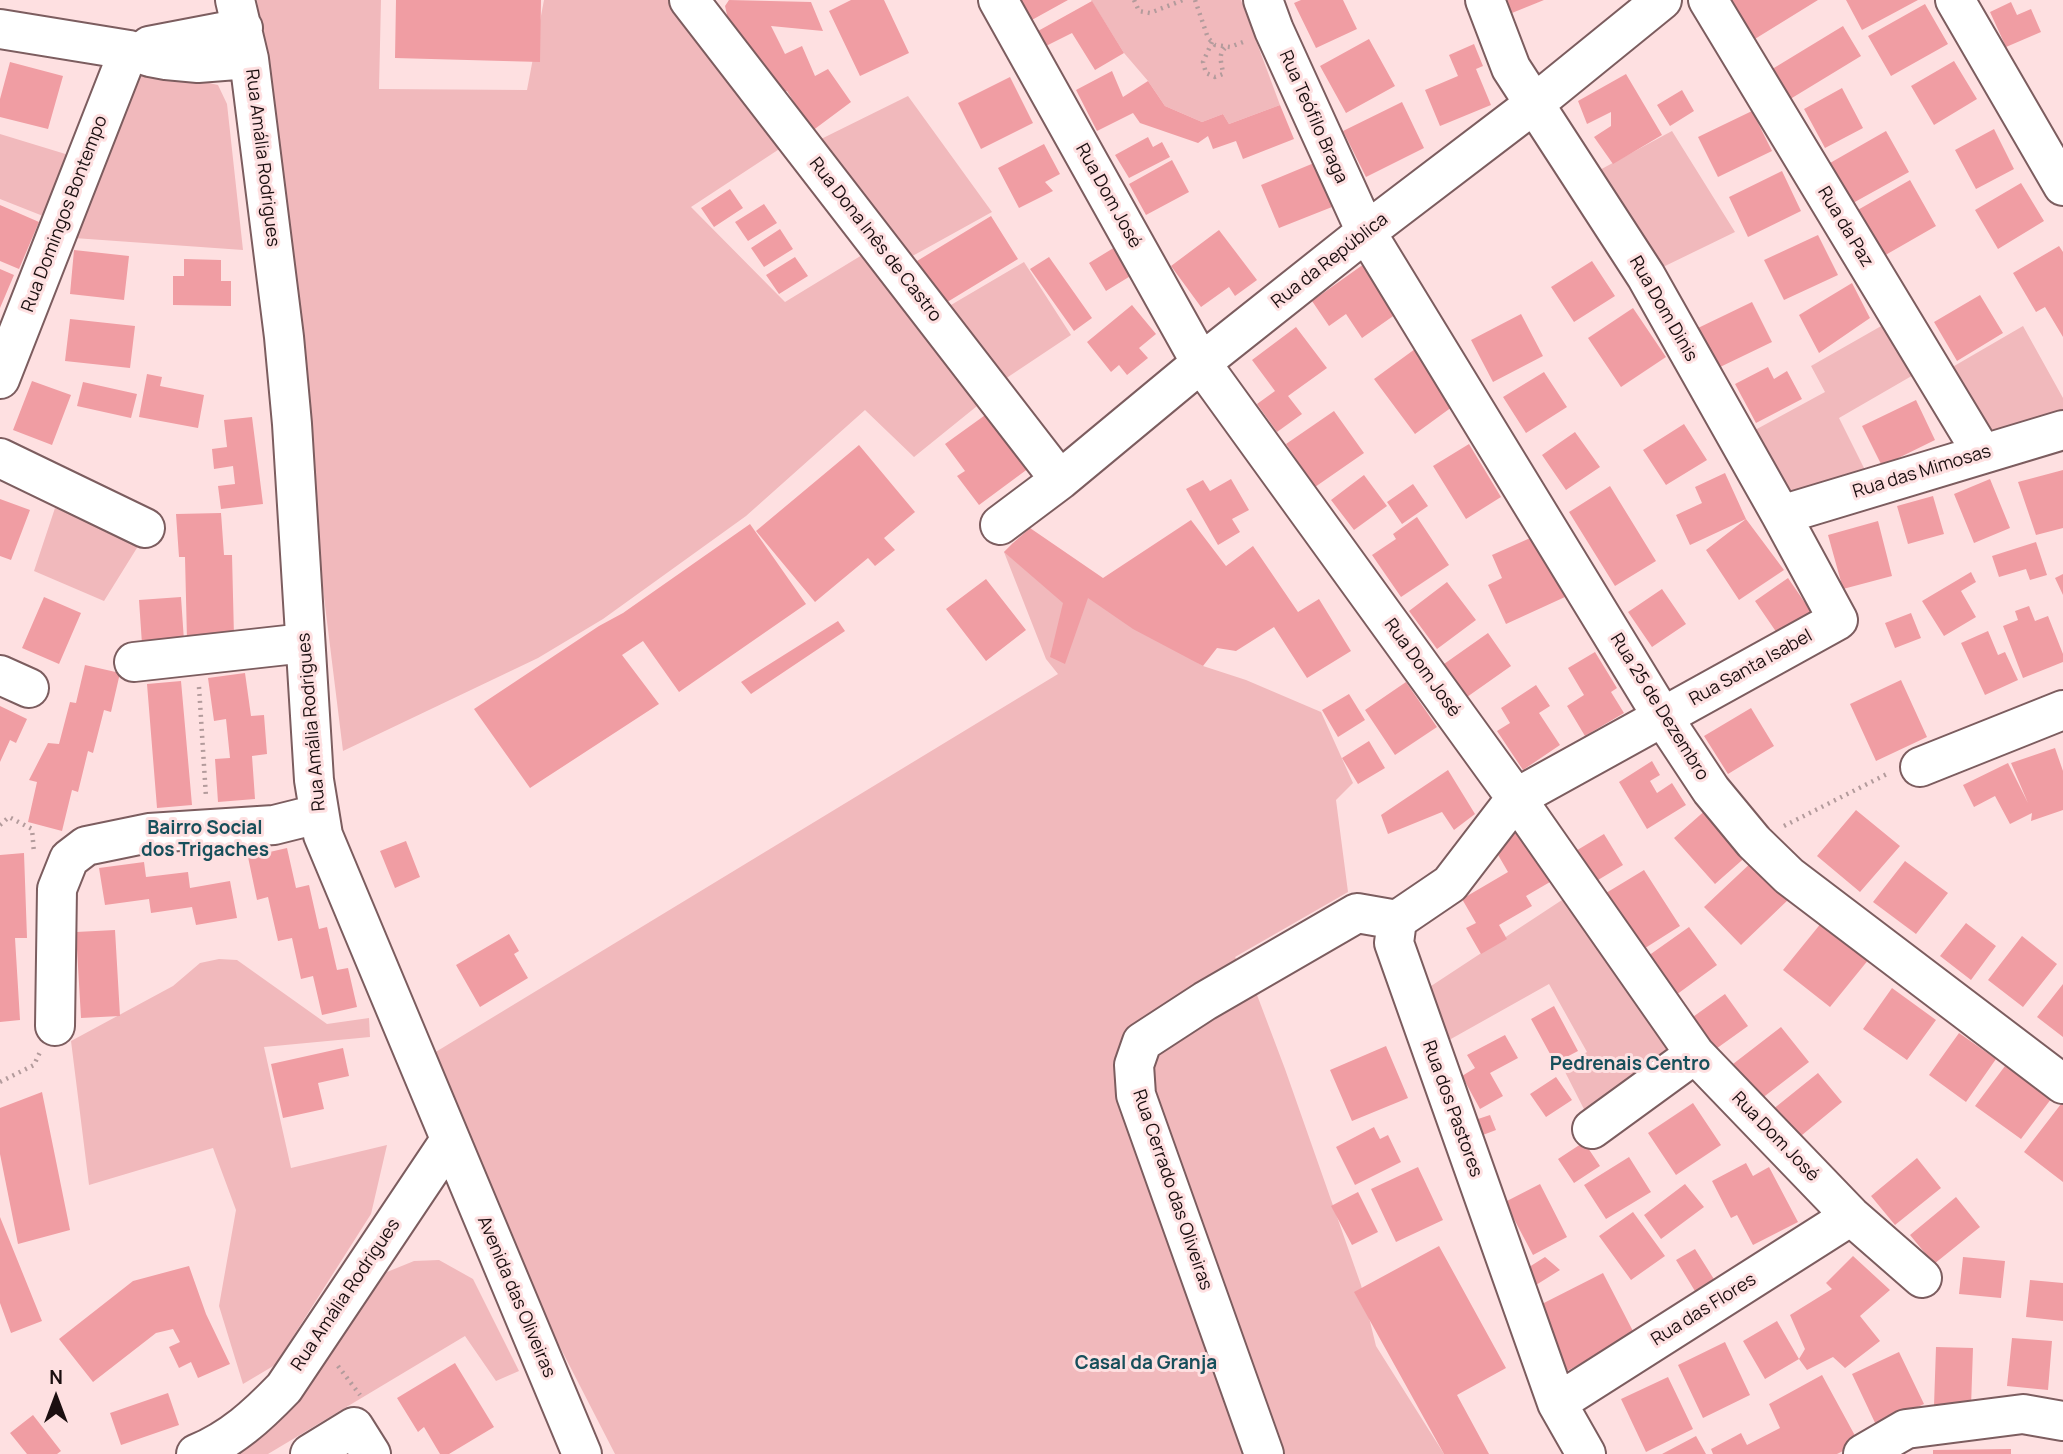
<!DOCTYPE html>
<html>
<head>
<meta charset="utf-8">
<style>
	body { margin:0 }
	#map { position:relative; width:2063px; height:1454px; overflow:hidden; background:#fee0e1; font-family:Manrope,sans-serif }
	canvas { display:block }
	.north { position:absolute; left:21px; top:1363px; width:70px; height:70px; -webkit-text-stroke:5px #fee0e1; paint-order:stroke; rotate:0deg; font-size:19px; font-weight:700; line-height:28px; text-align:center; color:#1b0f10 }
	.north::after { content:''; display:block; margin:auto; width:24px; height:32px; background:#1b0f10; clip-path:polygon(50% 0,100% 100%,50% 72%,0 100%) }
</style>
</head>
<body>
<div id="map">
<canvas width="2063" height="1454"></canvas>
<div class="north">N</div>
</div>
<script>
const c = document.querySelector('canvas').getContext('2d');
c.lineJoin = 'round';
function fillPath(path, color) { c.fillStyle = color; c.fill(path, 'evenodd'); }
function trace(path, color, width, dash) { c.strokeStyle = color; c.lineWidth = width; c.lineCap = dash ? 'butt' : 'round'; c.setLineDash(dash || []); c.stroke(path); }
function label(font, color, halo, rows, align = 'center') {
  c.font = font + ' Manrope,sans-serif'; c.lineWidth = 6; c.setLineDash([]); c.textBaseline = 'middle'; c.strokeStyle = halo; c.fillStyle = color; for (const [text, x, y, turn = 0] of rows) {
    c.save(); c.translate(x, y); c.rotate((+turn || 0) * Math.PI / 180); c.textAlign = isNaN(turn) ? turn : align; if (halo) c.strokeText(text, 0, 0); c.fillText(text, 0, 0); c.restore();
  }
}
const green = new Path2D(`
	M257,0H381L379,89L527,90L544,0H676L787,144L691,207L785,302L867,252L982,402L914,457L865,410L746,516L603,619L538,658L343,751L302,419Z
	M1091,0H1241L1280,105L1229,124L1223,114L1202,122L1165,106L1148,81L1124,53Z
	M147,69L218,85L227,104L243,250L74,238L137,75Z
	M908,96L992,212L907,259L815,142Z
	M1672,131L1735,232L1663,267L1596,172Z
	M0,134L72,156L43,216L0,199Z
	M1024,262L1071,335L1002,381L939,312Z
	M1890,321L1922,370L1839,418L1868,476L1796,495L1785,486L1755,430L1825,392L1811,366Z
	M2023,326L2063,398V414L2004,434L1983,430L1949,369Z
	M55,508L140,543L104,601L34,571Z
	M1013,543L1087,594L1203,666L1246,680L1321,712L1353,783L1336,800L1348,892L1235,957L1254,987L1285,1069L1361,1285L1376,1346L1444,1454H615L544,1316L434,1053L1058,674L1046,659L1004,552Z
	M1565,898L1675,1051L1588,1117L1562,1066L1587,1052L1549,984L1442,1044L1425,990Z
	M219,959L237,960L327,1024L369,1018L370,1037L264,1047L291,1168L387,1145L371,1214L275,1365L243,1384L219,1306L236,1210L213,1148L89,1185L71,1041L173,986L200,963Z
	M439,1260L473,1279L519,1371L496,1381L465,1336L268,1454H229L264,1434L277,1419L304,1386L387,1272L414,1261Z`);
const building = new Path2D(`
	M396,0H541L540,62L395,58Z
	M729,0L811,2L823,31L771,26L785,54L802,46L815,76L828,69L851,102L812,131L787,91L777,96L728,19L725,6Z
	M851,0H884L909,53L860,76L829,11Z
	M1019,0H1068L1030,21Z
	M1301,0H1343L1357,29L1316,48L1294,3Z
	M1501,0H1544L1507,15Z
	M1723,0H1818L1750,42Z
	M1846,0H1918L1862,30Z
	M1092,1L1124,53L1095,70L1072,33L1046,46L1038,31Z
	M2011,2L2017,15L2031,9L2041,32L2006,47L1990,12Z
	M1925,4L1948,44L1891,76L1868,36Z
	M1843,26L1861,56L1787,101L1769,71Z
	M1369,39L1395,86L1346,113L1320,66Z
	M1474,44L1483,66L1476,69L1491,105L1440,126L1425,90L1458,76L1449,55Z
	M1954,61L1977,99L1934,125L1911,86Z
	M10,62L63,76L48,129L0,117V99Z
	M1112,71L1123,97L1148,81L1165,106L1202,122L1223,114L1229,124L1280,105L1294,139L1243,159L1236,141L1213,149L1208,136L1198,143L1140,123L1133,113L1097,131L1076,90Z
	M1626,74L1662,135L1613,164L1594,137L1611,126V112L1587,124L1578,101Z
	M1010,77L1033,123L981,149L958,103Z
	M1842,88L1863,128L1825,148L1804,109Z
	M1682,90L1694,111L1670,126L1657,105Z
	M1402,102L1424,148L1366,177L1343,131Z
	M1752,111L1772,151L1718,177L1698,137Z
	M1994,129L2014,169L1976,189L1955,150Z
	M1886,131L1909,172L1853,203L1830,163Z
	M1148,137L1153,147L1162,142L1170,157L1129,178L1115,155Z
	M1044,144L1060,174L1045,182L1053,191L1019,208L998,168Z
	M1172,160L1189,192L1146,215L1129,184Z
	M1314,163L1332,207L1279,228L1261,185Z
	M1782,171L1801,211L1748,237L1729,197Z
	M1910,180L1936,226L1882,257L1856,211Z
	M2021,183L2044,221L1998,249L1975,210Z
	M730,189L743,208L714,227L701,208Z
	M764,204L777,223L748,241L735,222Z
	M0,205L39,222L19,269L0,261Z
	M991,216L1018,259L944,304L917,261Z
	M780,229L793,249L764,267L751,248Z
	M1219,230L1257,280L1235,296L1229,287L1201,307L1171,266Z
	M1818,235L1838,275L1784,300L1764,260Z
	M1120,244L1137,272L1106,291L1089,263Z
	M2059,246L2063,252V337L2045,307L2036,312L2013,273Z
	M74,250L129,256L124,300L70,294Z
	M795,257L808,276L779,294L766,275Z
	M1049,257L1092,318L1074,331L1030,269Z
	M184,259L221,260V281H231V306L173,305V276H184Z
	M1371,259L1406,307L1362,338L1346,314L1329,326L1312,301Z
	M1592,261L1615,296L1574,322L1551,287Z
	M0,269L14,275L0,308Z
	M1852,283L1870,318L1819,353L1799,315Z
	M1980,295L2003,333L1957,361L1934,322Z
	M1752,302L1772,342L1718,368L1698,328Z
	M1132,305L1156,334L1139,348L1148,358L1127,375L1119,365L1111,372L1087,342Z
	M1633,308L1666,357L1621,387L1588,338Z
	M1521,314L1543,356L1493,382L1471,340Z
	M70,319L135,326L130,368L65,361Z
	M1296,327L1327,368L1288,396L1302,414L1277,432L1257,404L1275,391L1252,360Z
	M1415,349L1456,404L1415,434L1374,379Z
	M1768,367L1774,379L1787,371L1802,399L1756,423L1735,384Z
	M1544,372L1567,407L1526,433L1503,397Z
	M147,374L162,377L160,386L204,395L198,428L139,417Z
	M32,381L71,395L52,445L13,430Z
	M83,382L137,394L131,418L77,406Z
	M1916,400L1935,440L1882,466L1862,426Z
	M1334,411L1364,453L1315,487L1286,444Z
	M988,413L1029,468L979,505L957,476L965,471L945,444Z
	M252,417L263,504L221,509L218,486L235,484L233,466L214,469L212,449L227,447L224,420Z
	M1684,424L1707,460L1666,485L1643,450Z
	M1575,432L1600,467L1566,490L1542,455Z
	M1469,444L1501,497L1466,519L1433,466Z
	M859,445L915,512L884,538L895,550L875,566L868,558L815,602L756,531Z
	M2063,470V528L2036,535L2018,482Z
	M1725,473L1746,519L1784,570L1739,600L1706,550L1746,519L1690,545L1676,515L1702,503L1695,487Z
	M1364,475L1387,506L1354,530L1331,500Z
	M1231,479L1249,510L1232,519L1240,532L1218,545L1186,489L1203,480L1210,491Z
	M1990,479L2010,528L1974,543L1954,494Z
	M1413,484L1428,506L1402,524L1387,502Z
	M1610,486L1656,561L1615,586L1569,512Z
	M1933,496L1944,534L1908,544L1897,506Z
	M0,499L30,510L11,560L0,556Z
	M221,513L224,555H232L234,637L187,640L185,557H179L176,514Z
	M1417,517L1449,565L1401,597L1372,555L1396,539L1393,534Z
	M1191,520L1226,566L1253,546L1298,612L1319,599L1351,651L1307,678L1274,627L1236,651L1217,648L1203,666L1133,629L1088,598L1065,664L1050,657L1063,603L1004,552L1013,543L1030,528L1103,578Z
	M1878,521L1892,576L1843,589L1828,535Z
	M750,524L806,604L679,692L643,641L622,655L659,704L530,788L474,709L599,626L623,613Z
	M1537,535L1565,597L1506,624L1488,585L1502,578L1492,555Z
	M2036,542L2047,575L2030,580L2026,569L1999,577L1992,556Z
	M1971,572L1976,582L1961,591L1976,617L1944,636L1922,601Z
	M2063,574V595L2055,578Z
	M1788,578L1812,613L1779,636L1755,601Z
	M986,579L1026,630L986,661L946,609Z
	M1447,582L1476,620L1437,649L1409,611Z
	M1662,589L1686,624L1652,647L1628,612Z
	M44,597L81,613L59,664L22,648Z
	M181,597L184,641L142,644L139,600Z
	M2029,606L2035,621L2048,616L2063,654V662L2023,678L2003,626L2018,620L2015,611Z
	M1911,613L1921,638L1895,648L1885,623Z
	M838,621L845,631L751,694L741,682Z
	M1988,631L1998,655L2005,652L2018,680L1985,695L1961,643Z
	M1488,633L1511,666L1467,697L1444,664Z
	M1595,652L1617,688L1611,692L1624,713L1585,736L1567,706L1584,695L1568,668Z
	M85,665L120,673L111,712L104,710L93,753L88,751L78,792L72,790L62,831L28,822L37,782L29,780L48,743L59,744L70,702L76,703Z
	M245,673L251,716L264,715L267,754L252,756L255,799L218,802L215,759L230,758L226,719L214,721L208,678Z
	M1901,680L1927,737L1876,761L1850,704Z
	M181,681L192,805L157,808L147,684Z
	M1406,682L1437,727L1395,755L1365,710Z
	M1536,685L1550,706L1539,713L1560,745L1523,770L1497,731L1510,723L1501,708Z
	M1349,694L1365,720L1338,737L1322,710Z
	M0,706L27,719L16,743L10,740L0,762Z
	M1751,708L1774,746L1728,774L1704,736Z
	M1369,741L1385,768L1358,784L1342,758Z
	M2055,748L2063,771V810L2031,821L2032,813L2010,824L1995,796L1974,807L1963,785L2008,763L2028,803L2011,763Z
	M1652,761L1660,775L1650,781L1657,793L1672,783L1686,805L1647,829L1619,782Z
	M1448,770L1475,814L1454,830L1442,812L1388,834L1381,815Z
	M1708,808L1749,854L1715,884L1674,838Z
	M1856,810L1900,846L1860,892L1817,856Z
	M1517,825L1550,882L1526,896L1532,906L1499,925L1507,939L1481,954L1466,928L1476,923L1462,899L1508,872L1490,841Z
	M1604,834L1623,865L1593,883L1574,852Z
	M406,841L420,877L395,888L380,851Z
	M287,848L296,888L309,885L319,929L327,927L337,970L348,968L357,1007L322,1015L313,976L301,979L292,938L278,941L268,897L257,900L248,857Z
	M24,853L27,938H15L20,1020L0,1022V855Z
	M1754,860L1790,898L1741,945L1704,907Z
	M1905,861L1948,893L1916,934L1873,902Z
	M144,862L146,877L188,872L190,888L230,881L237,918L196,925L192,907L151,913L149,899L105,905L99,868Z
	M1644,870L1680,926L1642,950L1606,893Z
	M1822,922L1869,959L1830,1007L1783,970Z
	M1966,923L1996,946L1971,980L1940,956Z
	M1689,927L1717,965L1676,995L1648,956Z
	M115,930L120,1016L81,1018L76,932Z
	M509,934L519,951L514,954L528,978L480,1007L456,965Z
	M2022,936L2057,964L2023,1007L1988,980Z
	M2063,984V1037L2037,1017Z
	M1892,988L1936,1020L1907,1060L1863,1029Z
	M1725,994L1748,1026L1713,1051L1690,1019Z
	M1554,1006L1578,1051L1555,1063L1531,1019Z
	M1781,1027L1809,1062L1761,1099L1733,1064Z
	M1959,1033L1996,1059L1966,1102L1929,1075Z
	M1505,1035L1518,1058L1490,1073L1503,1096L1480,1109L1462,1076L1475,1068L1467,1055Z
	M1386,1046L1408,1098L1352,1121L1330,1070Z
	M343,1048L349,1076L318,1083L324,1109L283,1118L271,1064Z
	M2005,1066L2051,1099L2021,1139L1975,1106Z
	M1818,1073L1842,1102L1796,1140L1772,1110Z
	M1556,1077L1572,1100L1546,1117L1530,1094Z
	M42,1092L70,1230L18,1244L0,1154V1108Z
	M1693,1103L1721,1145L1676,1175L1648,1133Z
	M2061,1104L2063,1105V1182L2024,1152Z
	M1490,1115L1496,1130L1475,1138L1469,1122Z
	M1374,1127L1380,1139L1388,1135L1401,1162L1355,1185L1336,1147Z
	M1584,1142L1600,1166L1574,1183L1558,1159Z
	M1629,1157L1651,1192L1606,1219L1584,1185Z
	M1917,1158L1941,1188L1895,1225L1871,1196Z
	M1746,1163L1753,1176L1769,1167L1798,1222L1753,1245L1737,1215L1731,1218L1712,1181Z
	M1418,1167L1443,1220L1396,1242L1371,1189Z
	M1540,1184L1567,1237L1533,1255L1505,1202Z
	M1685,1184L1704,1207L1661,1239L1644,1215Z
	M1358,1192L1378,1232L1352,1245L1331,1206Z
	M1956,1197L1980,1227L1934,1264L1910,1235Z
	M1633,1212L1665,1256L1631,1280L1599,1236Z
	M0,1217L42,1321L11,1333L0,1303Z
	M1439,1246L1506,1368L1457,1395L1489,1454H1444L1354,1292Z
	M1695,1249L1717,1284L1698,1296L1676,1260Z
	M1853,1256L1890,1290L1860,1316L1880,1341L1845,1368L1833,1357L1807,1370L1799,1359L1805,1349L1790,1315L1832,1289L1826,1283Z
	M1545,1257L1560,1270L1528,1290L1518,1274Z
	M1963,1257L2005,1261L2001,1298L1959,1294Z
	M189,1266L206,1314L230,1364L198,1378L191,1362L179,1368L169,1347L180,1342L173,1329L156,1333L93,1382L59,1339L133,1281Z
	M1603,1273L1635,1335L1567,1371L1534,1308Z
	M2030,1280L2063,1283V1321L2026,1317Z
	M1777,1321L1799,1359L1765,1379L1743,1341Z
	M2012,1338L2052,1341L2048,1390L2007,1386Z
	M1725,1342L1750,1395L1703,1418L1678,1365Z
	M1936,1347L1973,1348L1971,1407L1934,1406Z
	M1899,1352L1924,1404L1877,1427L1852,1374Z
	M455,1363L494,1427L449,1454H440L424,1427L418,1432L397,1398Z
	M1822,1375L1859,1443L1837,1454H1713L1711,1449L1741,1433L1747,1445L1780,1428L1769,1404Z
	M1668,1377L1693,1429L1646,1452L1621,1399Z
	M168,1393L179,1425L121,1445L110,1413Z
	M33,1415L61,1451L57,1454H27L10,1433Z
	M1696,1436L1706,1454H1662Z
	M2011,1449V1454H1933V1450Z`);
const path = new Path2D(`
	M1134,0L1139,11L1150,13L1183,0
	M1195,0L1208,38L1215,45L1230,47L1243,42
	M1212,42L1203,62L1206,73L1215,77L1223,74C1222,63 1217,55 1226,47
	M199,687L206,797
	M0,825L9,817L32,829L34,853
	M1784,826L1889,773
	M0,1082L34,1065L40,1052
	M338,1366L360,1395`);
const minor = new Path2D(`
	M235,0L249,59L284,337L292,424L314,780L323,835L582,1454
	M689,0L1060,480
	M998,0L1201,363L1516,798L1695,1054L1851,1216L1922,1278
	M1263,0L1274,30L1366,232L1662,716L1711,790L1754,842L1789,876L2063,1084
	M1485,0L1511,68L1646,276L1781,515L1838,620L1516,798L1450,884L1397,920L1394,943L1557,1403L1586,1454
	M1708,0L1982,453
	M1955,0L2063,186
	M0,29L129,50L150,57L166,60L198,63L249,59
	M149,46L243,28
	M0,379L129,50
	M0,458L145,528
	M1781,515L2063,430
	M1000,525L1060,480L1201,363L1366,232L1534,104L1662,0
	M134,662L305,643
	M0,675L29,688
	M1920,767L2063,710
	M55,1026L57,889L69,859L86,846L149,833L274,825L318,814
	M1592,1129L1695,1054
	M1557,1403L1851,1216
	M196,1454C232,1439 257,1416 284,1388L450,1140
	M310,1454L354,1427L371,1454
	M1264,1454L1136,1095L1134,1065L1142,1042L1205,1001L1357,913L1397,920
	M1863,1454L1906,1429L2023,1414L2063,1421`);
const streetNames = [
	["Rua Teófilo Braga",1313,117,66],
	["Rua Amália Rodrigues",262,158,83],
	["Rua Dom José",1108,196,61],
	["Rua Domingos Bontempo",65,214,-69],
	["Rua da Paz",1845,227,59],
	["Rua Dona Inês de Castro",875,240,52],
	["Rua da República",1330,261,-38],
	["Rua Dom Dinis",1663,309,60],
	["Rua das Mimosas",1922,472,-17],
	["Rua Dom José",1422,668,54],
	["Rua Santa Isabel",1751,668,-29],
	["Rua 25 de Dezembro",1659,707,58],
	["Rua Amália Rodrigues",312,722,-95],
	["Rua dos Pastores",1452,1109,70],
	["Rua Dom José",1775,1137,46],
	["Rua Cerrado das Oliveiras",1172,1190,71],
	["Rua Amália Rodrigues",346,1295,-56],
	["Avenida das Oliveiras",516,1297,67],
	["Rua das Flores",1704,1310,-32]
];
const neighbourhoodNames = [
	["Bairro Social",205,829],
	["dos Trigaches",205,851],
	["Pedrenais Centro",1630,1065],
	["Casal da Granja",1146,1364]
];
fillPath(green, '#f1b9bc');
fillPath(building, '#f09da3');
trace(minor, '#7c5d5f', 42);
trace(path, '#b39b9c', 4.5, [2, 5]);
trace(minor, '#fff', 38);
label('18px', '#1b0f10', '#fee0e1', streetNames);
label('bold 19px', '#174f5b', '#fee0e1', neighbourhoodNames);
</script>
</body>
</html>
